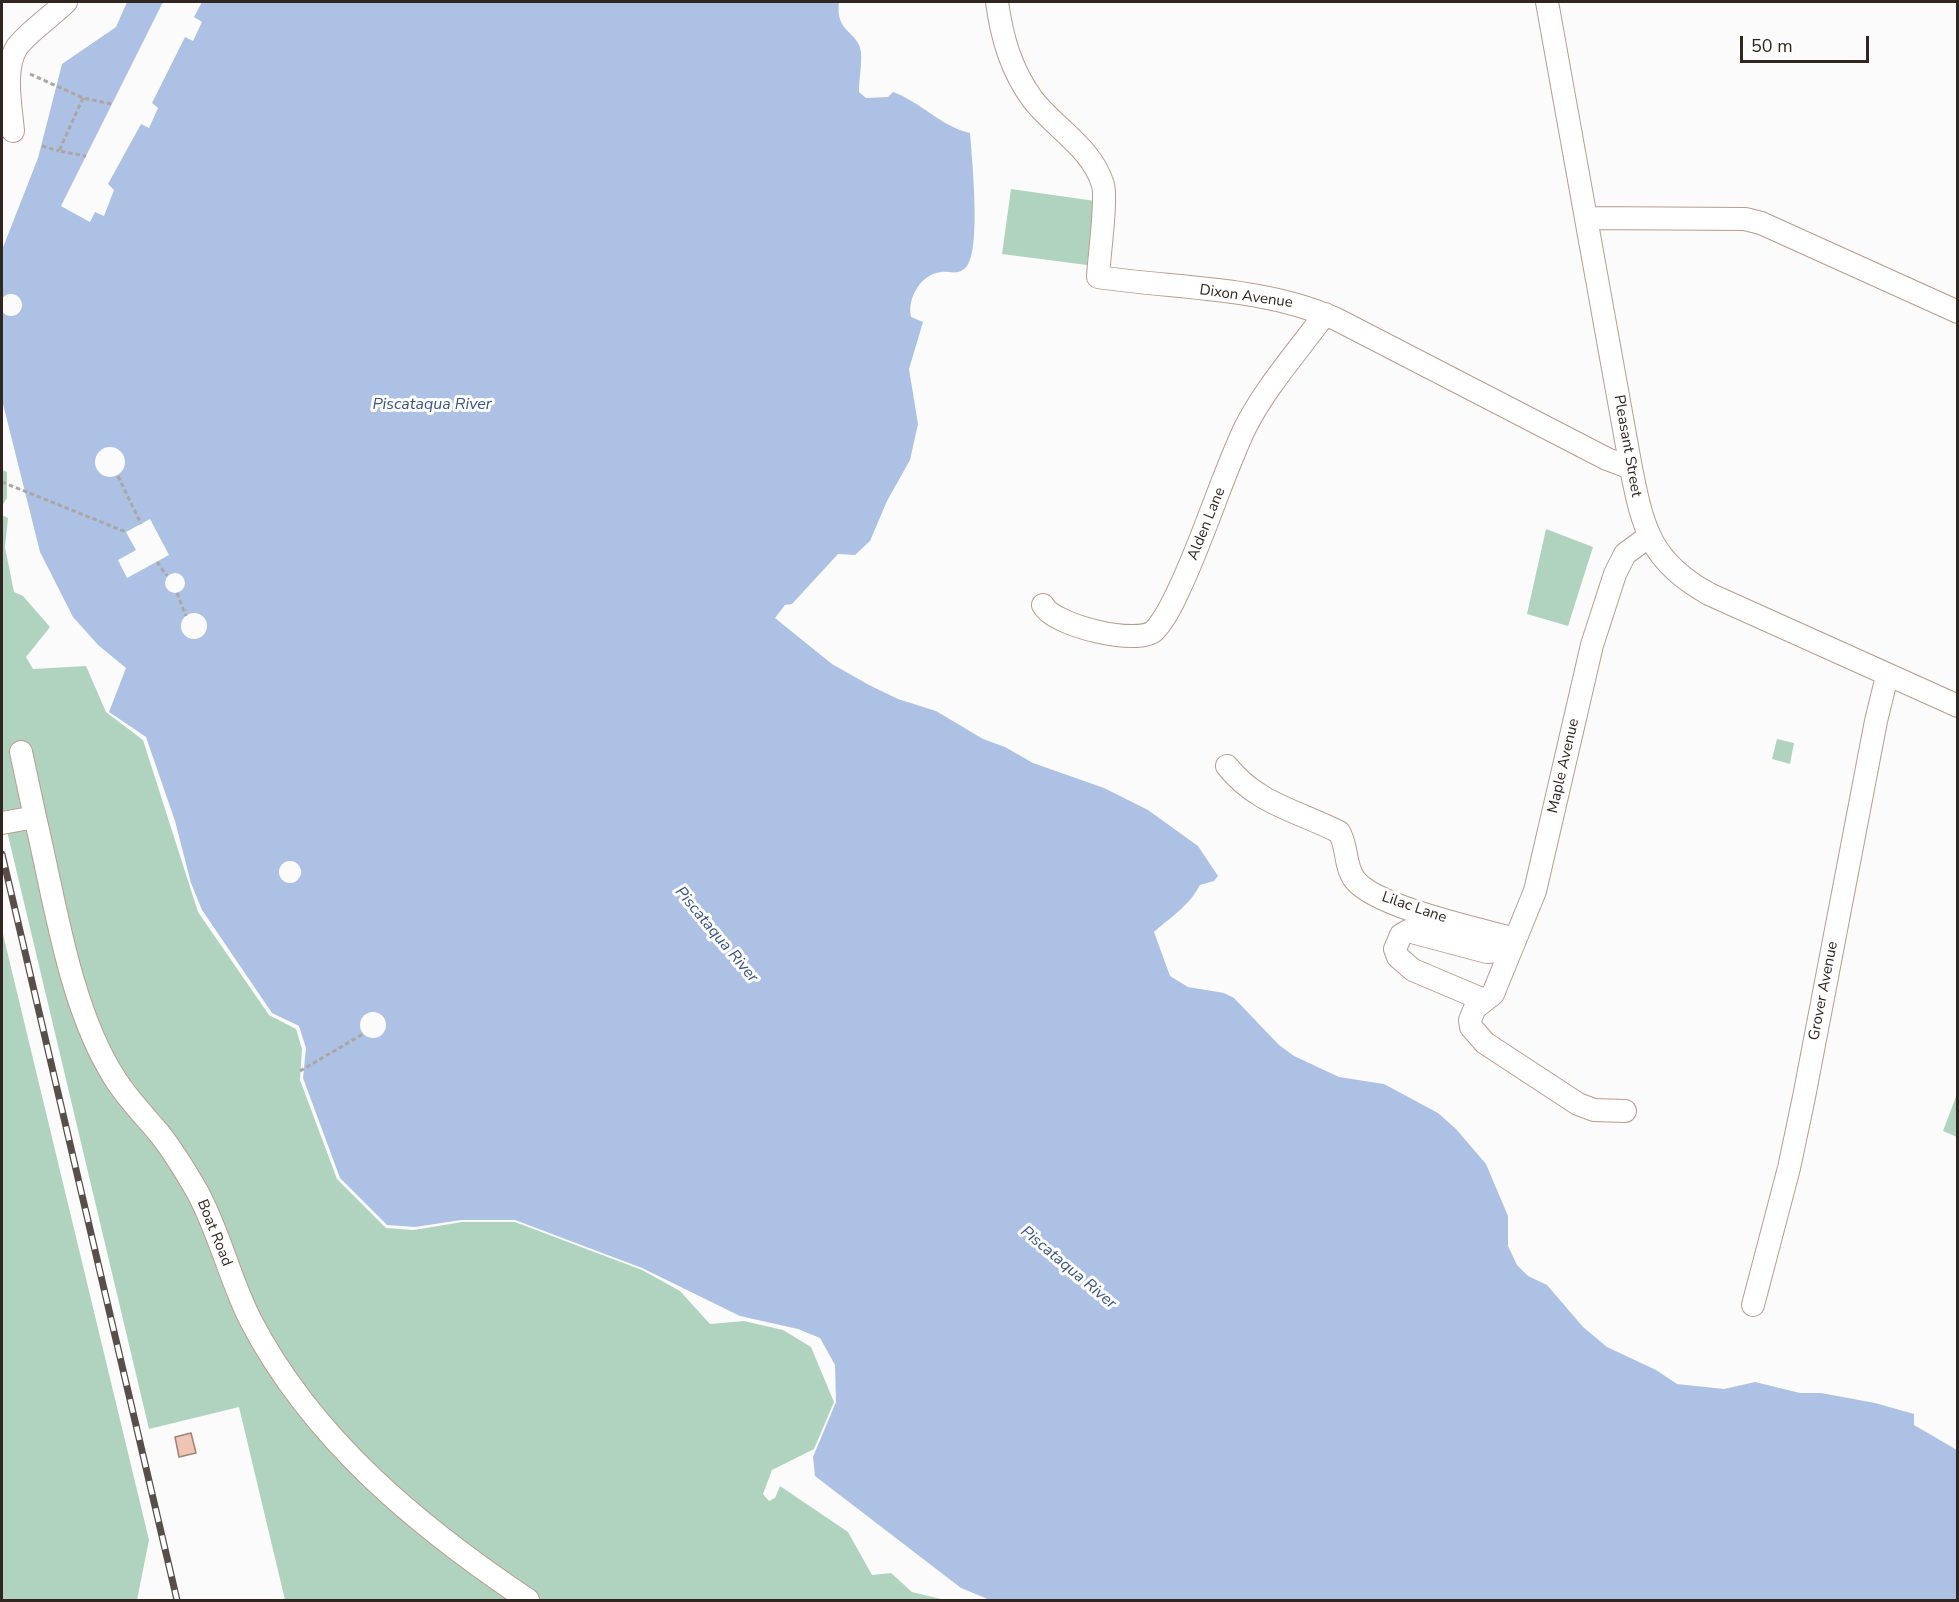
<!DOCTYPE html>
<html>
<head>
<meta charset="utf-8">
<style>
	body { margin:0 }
	#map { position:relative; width:1959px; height:1602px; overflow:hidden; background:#fbfbfb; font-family:"Nunito Sans",sans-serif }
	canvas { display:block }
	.frame { position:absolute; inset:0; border:3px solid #30251f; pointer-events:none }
	.scale { position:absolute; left:1740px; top:36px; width:129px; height:27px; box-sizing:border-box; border:3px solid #30251f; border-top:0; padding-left:8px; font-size:18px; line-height:21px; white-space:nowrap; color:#30251f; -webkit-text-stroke:4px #fff; paint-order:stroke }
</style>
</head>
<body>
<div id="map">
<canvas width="1959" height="1602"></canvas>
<div class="frame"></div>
<div class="scale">50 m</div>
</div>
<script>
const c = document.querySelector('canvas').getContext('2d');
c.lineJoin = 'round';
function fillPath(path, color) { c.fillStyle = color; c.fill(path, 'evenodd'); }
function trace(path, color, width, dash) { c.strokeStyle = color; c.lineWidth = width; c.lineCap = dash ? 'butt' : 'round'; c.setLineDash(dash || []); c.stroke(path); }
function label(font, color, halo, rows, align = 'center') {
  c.font = font + ' "Nunito Sans",sans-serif'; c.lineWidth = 6; c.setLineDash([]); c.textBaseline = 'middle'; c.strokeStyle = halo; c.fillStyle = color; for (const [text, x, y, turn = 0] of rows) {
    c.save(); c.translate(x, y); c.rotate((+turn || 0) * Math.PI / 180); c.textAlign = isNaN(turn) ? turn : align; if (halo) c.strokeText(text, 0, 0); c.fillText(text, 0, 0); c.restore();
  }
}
const green = new Path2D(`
	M1011,189L1095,201L1087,265L1002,254Z
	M2,470L7,472V498L2,506Z
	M2,515L8,518L5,547L14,592L23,596L50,627L26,657L33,669L86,666L106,712L143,740L198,912L269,1015L296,1029L302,1049L300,1080L337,1179L386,1228L414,1230L462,1222H515L642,1270L680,1291L710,1324L744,1321L783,1330L811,1347L834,1402L814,1449L772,1470L763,1494L769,1501L775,1498L780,1486L848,1532L872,1575L891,1573L912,1592L945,1600H285L239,1407L149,1429L2,810Z
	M1546,529L1593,547L1568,626L1527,614Z
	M1777,739L1794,743L1790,764L1772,759Z
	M2,930L149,1540L137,1600H2Z
	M1957,1094V1137L1943,1131Z`);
const water = new Path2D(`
	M127,2H839C835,34 858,30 861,52C862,65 859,79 859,92L866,98L888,97L893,92C921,102 940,126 970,133C972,160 981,247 967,266C959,276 951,271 941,272C921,274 907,298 911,317L923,322L909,369L918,424L910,460L887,501L870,541L855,555L838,554L792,604L785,605L775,618L832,664L869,685L898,699L936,711L983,739L1005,747L1033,763L1104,788L1148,810L1198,846L1218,876L1214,881L1200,885C1188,907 1172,916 1154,932L1170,976L1188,987L1224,993L1234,998L1279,1045L1294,1056L1339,1077L1384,1084L1438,1113L1456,1129L1486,1164L1508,1216V1246L1517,1265L1528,1276L1547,1285L1583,1327L1607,1347L1656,1370L1677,1384L1724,1389L1755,1382L1800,1393H1821L1875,1403L1914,1414V1425L1957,1450V1600H990L961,1588L815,1476L813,1457L836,1402L835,1365L820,1338L798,1329L740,1316L642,1268L515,1220H461L415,1227L387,1225L340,1178L303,1078L306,1048L299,1026L272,1013L202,910L191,883L175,821L146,737L109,712L126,668L98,645L73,617L40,552L2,400V250L38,158L62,64L116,27Z`);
const pier = new Path2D(`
	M163,2H202L194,17L202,22L193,41L185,37L152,103L158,108L149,128L141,124L108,184L114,190L104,216L95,212L90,222L61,206Z
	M0 305a11 11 0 1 1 22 0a11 11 0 1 1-22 0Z
	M95 462a15 15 0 1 1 30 0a15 15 0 1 1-30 0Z
	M150,519L169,555L127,578L118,560L136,550L126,532Z
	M165 583a10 10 0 1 1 20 0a10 10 0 1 1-20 0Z
	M181 626a13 13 0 1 1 26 0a13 13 0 1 1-26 0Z
	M279 872a11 11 0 1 1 22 0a11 11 0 1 1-22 0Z
	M360 1025a13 13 0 1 1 26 0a13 13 0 1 1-26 0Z`);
const building = new Path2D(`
	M191,1433L196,1453L179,1457L175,1437Z`);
const path = new Path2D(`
	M30,74L83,98L112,104
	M83,98L59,151L86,156
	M42,146L59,151
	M118,476L141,524
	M2,482L126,532
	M157,562L167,576
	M177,593L186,616
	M300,1071L363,1034`);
const minor = new Path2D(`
	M997,2C1002,38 1011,70 1033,100C1056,129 1092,148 1103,185C1107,201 1099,256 1098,277C1177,289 1262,286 1336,319L1607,459L1631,468
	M1547,2L1631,468C1643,529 1651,562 1709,594L1958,706
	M13,131C11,107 3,69 17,47C27,33 53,15 66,2
	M1586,218L1745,219L1761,223L1958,312
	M1043,605C1052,625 1139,647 1155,630C1167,617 1175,598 1182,583C1205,533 1221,480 1244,430C1264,389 1298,351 1325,314
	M21,752L35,817
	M1227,766C1257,804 1298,811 1339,832C1348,846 1344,866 1355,880C1376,907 1479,929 1515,939
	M2,823L35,817C55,900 69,1006 114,1077C126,1097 144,1115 159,1133C174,1152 186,1172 198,1193C220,1234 230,1280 251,1321C313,1440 419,1527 528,1600
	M1484,1000L1413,970L1398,957L1395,949L1401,935L1408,931L1487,952L1510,950
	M1625,1111L1594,1110L1578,1104L1485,1043L1471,1027L1470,1020L1475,1008L1493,994L1535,891L1592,645L1615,574L1625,554L1648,537
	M1753,1305L1789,1168L1804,1097L1876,721L1887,676`);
const rail = new Path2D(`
	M2,854L177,1600`);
const streetNames = [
	["Dixon Avenue",1246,297,8],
	["Pleasant Street",1627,446,80],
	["Alden Lane",1207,524,-68],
	["Maple Avenue",1564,766,-77],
	["Lilac Lane",1414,908,19],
	["Grover Avenue",1824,991,-79],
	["Boat Road",214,1233,68]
];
const waterNames = [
	["Piscataqua River",432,405],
	["Piscataqua River",716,935,50],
	["Piscataqua River",1068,1268,40]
];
fillPath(green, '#b0d3c0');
fillPath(water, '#adc1e4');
fillPath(pier, '#fbfbfb');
fillPath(building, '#f0c4b5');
trace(building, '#9f8177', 1.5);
trace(minor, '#b99c8f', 24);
trace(path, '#aba6a4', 3, [4.5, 3]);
trace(minor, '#fff', 22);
trace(rail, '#584f4a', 7);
trace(rail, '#fff', 4.5, [14]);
label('15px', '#30251f', '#fff', streetNames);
label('italic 16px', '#395483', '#fff', waterNames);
</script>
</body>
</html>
